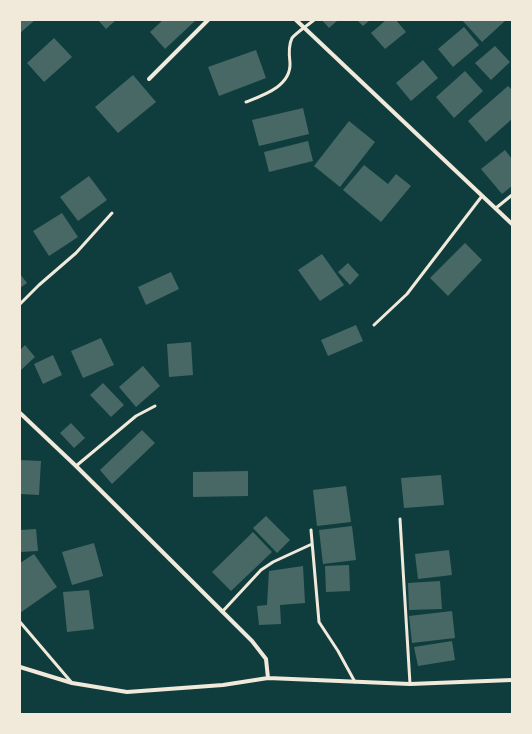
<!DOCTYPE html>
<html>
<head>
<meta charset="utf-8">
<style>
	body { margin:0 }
	#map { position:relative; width:532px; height:734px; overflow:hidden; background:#0f3d3e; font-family:"PT Sans Narrow",sans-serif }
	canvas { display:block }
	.frame { position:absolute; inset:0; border:21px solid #f1e9da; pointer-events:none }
</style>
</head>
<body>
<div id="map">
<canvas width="532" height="734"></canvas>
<div class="frame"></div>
</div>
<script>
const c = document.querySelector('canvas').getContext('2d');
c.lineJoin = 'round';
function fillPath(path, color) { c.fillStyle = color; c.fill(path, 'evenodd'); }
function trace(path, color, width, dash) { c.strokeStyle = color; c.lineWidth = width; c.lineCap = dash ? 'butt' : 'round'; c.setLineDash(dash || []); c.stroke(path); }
const building = new Path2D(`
	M20,20H35L20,33Z
	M98,20H116L106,29Z
	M163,20H196L165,49L150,32Z
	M322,20H338L329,28Z
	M357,20H370L363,26Z
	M386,20H396L406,32L385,49L371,33Z
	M462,20H506L482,42Z
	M464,27L479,45L453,67L438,49Z
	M54,38L72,57L44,82L27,63Z
	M495,46L510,62L491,80L475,63Z
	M256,50L266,78L219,96L208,67Z
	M423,60L438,78L411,101L396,83Z
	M465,71L483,91L454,118L436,97Z
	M133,75L156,102L118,133L95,107Z
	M508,86L512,90V119L486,142L468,121Z
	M303,108L309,134L259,146L252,120Z
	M349,121L375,142L340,187L314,166Z
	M308,141L313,161L269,172L264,152Z
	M505,150L512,159V186L502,194L481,169Z
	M364,165L388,184L396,174L411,186L381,222L343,190Z
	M89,176L107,200L78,221L60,197Z
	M62,213L78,237L49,256L33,231Z
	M465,243L482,260L448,296L430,278Z
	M322,254L344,285L320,301L298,270Z
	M348,263L359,275L350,285L338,272Z
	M171,272L179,289L146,305L138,287Z
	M20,274L27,283L20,288Z
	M356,325L363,341L328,356L321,340Z
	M101,338L114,365L83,378L71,351Z
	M191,342L193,375L169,377L167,344Z
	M25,345L35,357L21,370L20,350Z
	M53,355L62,375L43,384L34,364Z
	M143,366L160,386L136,407L119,387Z
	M103,383L124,405L111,417L90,395Z
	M71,423L85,438L74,448L60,433Z
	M142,430L155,443L112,484L100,470Z
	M20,460L41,461L39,495L20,494Z
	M248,471V496L193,497V472Z
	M441,475L444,505L404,508L401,478Z
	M346,486L351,522L317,526L313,490Z
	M266,516L290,540L277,553L253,528Z
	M352,526L356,560L323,564L319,530Z
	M36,529L38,551L20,552V530Z
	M253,532L272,552L231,591L212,572Z
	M94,543L103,576L72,585L62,552Z
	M449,550L452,575L418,579L415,554Z
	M34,554L57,587L20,613V563Z
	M349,565L350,591L326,592L325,566Z
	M303,566L305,603L280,605L281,624L259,625L257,606L267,605L269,571Z
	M440,581L442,609L409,610L408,583Z
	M89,590L94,629L67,632L63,592Z
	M452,611L455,638L412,643L409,616Z
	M452,641L455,660L418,666L414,647Z`);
const service = new Path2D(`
	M246,102C264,95 291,86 290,63C289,55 288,46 292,38C296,33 308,25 314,20
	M496,208L512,195
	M20,304L39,285L76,253L112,213
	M374,325L407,294L482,196
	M76,466L136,416L155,406
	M400,519L410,684
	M311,530L319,622L338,651L355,682
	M222,612L261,570L273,562L312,544
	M20,622L72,683`);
const minor = new Path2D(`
	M296,20L512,224
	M149,79L208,20
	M20,413L76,466L252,641L266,659L268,678
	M20,667L72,683L127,692L223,685L268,678L410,684L512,680`);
fillPath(building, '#486865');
trace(service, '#f1e9da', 3);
trace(minor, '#f1e9da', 4);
</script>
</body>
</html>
